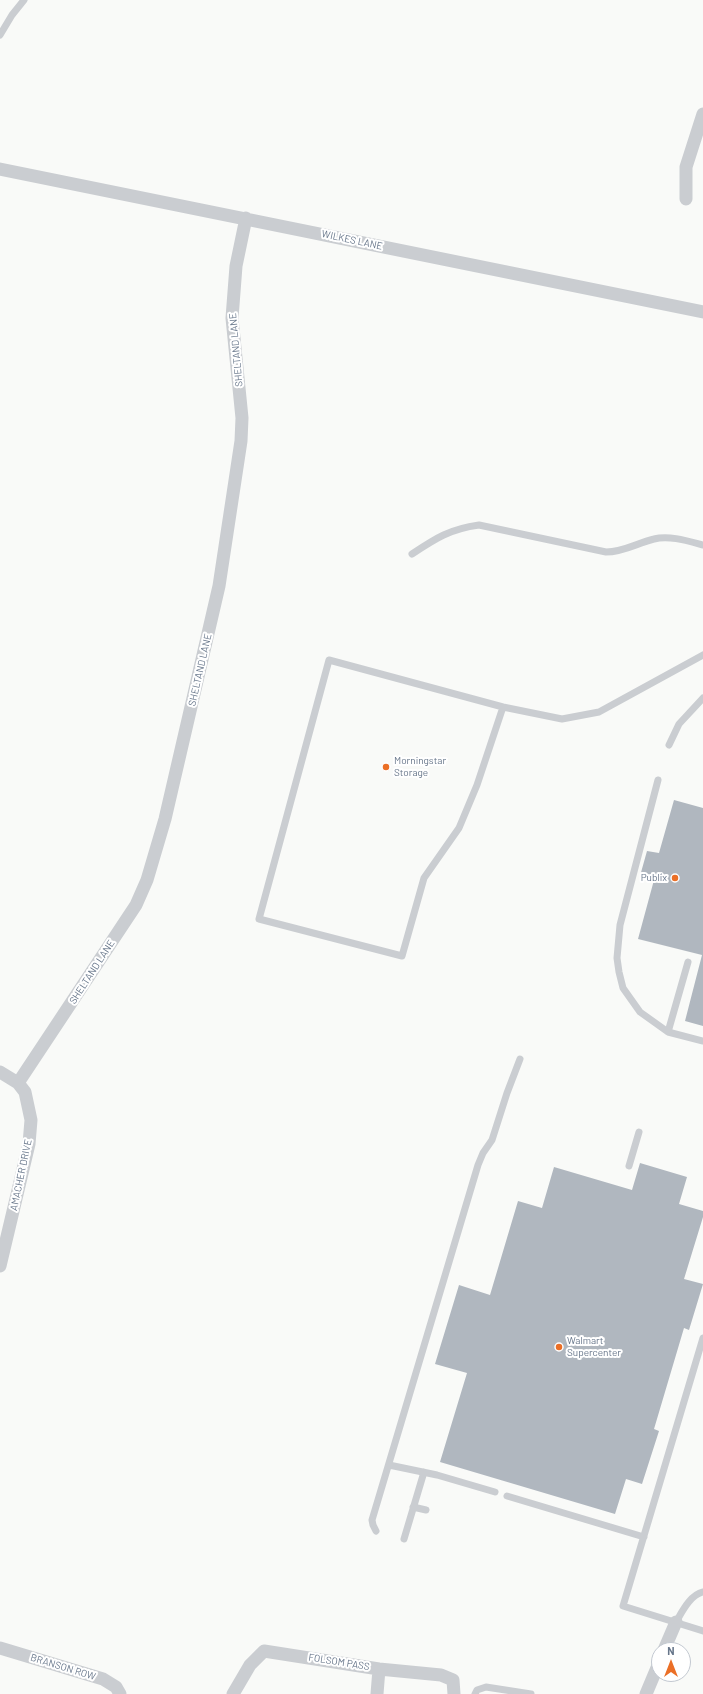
<!DOCTYPE html>
<html>
<head>
<meta charset="utf-8">
<style>
	body { margin:0 }
	#map { position:relative; width:703px; height:1694px; overflow:hidden; background:#f9faf8; font-family:Barlow,sans-serif }
	canvas { display:block }
	.north { position:absolute; left:651px; top:1642px; width:40px; height:40px; box-sizing:border-box; background:#fff; border:1px solid #c2c8d0; border-radius:50%; rotate:0deg; font-size:11px; font-weight:700; line-height:16px; text-align:center; color:#67768a }
	.north::after { content:''; display:block; margin:auto; width:14px; height:18px; background:#eb6f26; clip-path:polygon(50% 0,100% 100%,50% 72%,0 100%) }
</style>
</head>
<body>
<div id="map">
<canvas width="703" height="1694"></canvas>
<div class="north">N</div>
</div>
<script>
const c = document.querySelector('canvas').getContext('2d');
c.lineJoin = 'round';
function fillPath(path, color) { c.fillStyle = color; c.fill(path, 'evenodd'); }
function trace(path, color, width, dash) { c.strokeStyle = color; c.lineWidth = width; c.lineCap = dash ? 'butt' : 'round'; c.setLineDash(dash || []); c.stroke(path); }
function label(font, color, halo, rows, align = 'center') {
  c.font = font + ' Barlow,sans-serif'; c.lineWidth = 4; c.setLineDash([]); c.textBaseline = 'middle'; c.strokeStyle = halo; c.fillStyle = color; for (const [text, x, y, turn = 0] of rows) {
    c.save(); c.translate(x, y); c.rotate((+turn || 0) * Math.PI / 180); c.textAlign = isNaN(turn) ? turn : align; if (halo) c.strokeText(text, 0, 0); c.fillText(text, 0, 0); c.restore();
  }
}
const building = new Path2D(`
	M674,800L703,808V1026L685,1021L702,955L638,939L654,880L640,876L647,851L659,853Z
	M640,1163L687,1177L679,1204L703,1211V1217L684,1279L703,1284L689,1330L684,1328L654,1429L659,1431L642,1484L626,1479L615,1514L440,1462L467,1373L435,1364L459,1285L490,1295L518,1201L542,1208L554,1167L632,1190Z`);
const lane = new Path2D(`
	M0,35L12,15L24,0
	M412,554C436,538 450,529 479,525L606,552C624,552 637,543 654,539C669,535 688,541 703,545
	M503,707L477,785L459,828L424,878L402,956L259,919L329,660L503,707L562,719L599,712L703,655
	M669,745L679,724L703,698
	M658,780L620,925L617,958L619,972L623,988L640,1012L668,1032L703,1041
	M668,1032L688,962
	M629,1166L639,1132
	M703,1338L623,1606L703,1631
	M389,1465L437,1475L495,1492
	M507,1496L644,1537
	M413,1507L426,1510
	M376,1531L373,1525L372,1520L478,1165L483,1153L492,1140L507,1093L520,1059
	M404,1539L424,1472
	M676,1622C682,1612 690,1595 703,1592
	M475,1694L477,1690L486,1687L531,1694`);
const street = new Path2D(`
	M0,169L703,312
	M686,199V167L703,114
	M0,1072L18,1083L25,1092L31,1120L29,1144L0,1266
	M18,1083L136,905L147,880L165,819L219,586L241,441L242,418L232,318L236,266L246,218
	M0,1648L103,1679L116,1687L120,1694
	M664,1650L676,1622
	M233,1694L250,1665L264,1651L379,1669L441,1675L453,1680L454,1694
	M377,1694L379,1669
	M646,1694L659,1663`);
const markers = [
	[386,767,4,"#eb6f26"],
	[675,878,4,"#eb6f26"],
	[559,1347,4,"#eb6f26"]
];
const streetNames = [
	["WILKES LANE",352,240,12],
	["SHELTAND LANE",236,350,-95],
	["SHELTAND LANE",200,670,-77],
	["SHELTAND LANE",92,972,-57],
	["AMACHER DRIVE",21,1175,-78],
	["FOLSOM PASS",339,1662,9],
	["BRANSON ROW",63,1667,17]
];
const poiNames = [
	["Morningstar",394,761],
	["Storage",394,773],
	["Publix",667,878,"right"],
	["Walmart",567,1341],
	["Supercenter",567,1353]
];
fillPath(building, '#b0b7bf');
trace(lane, '#cacdd1', 7);
trace(street, '#cacdd1', 13);
for (const [x, y, r, color] of markers) { const dot = new Path2D(); dot.arc(x, y, r, 0, 2 * Math.PI); c.fillStyle = color; c.fill(dot); trace(dot, '#fff', 1.5); }
label('10px', '#67768a', '#fff', streetNames);
label('10px', '#67768a', '#fff', poiNames, 'left');
</script>
</body>
</html>
